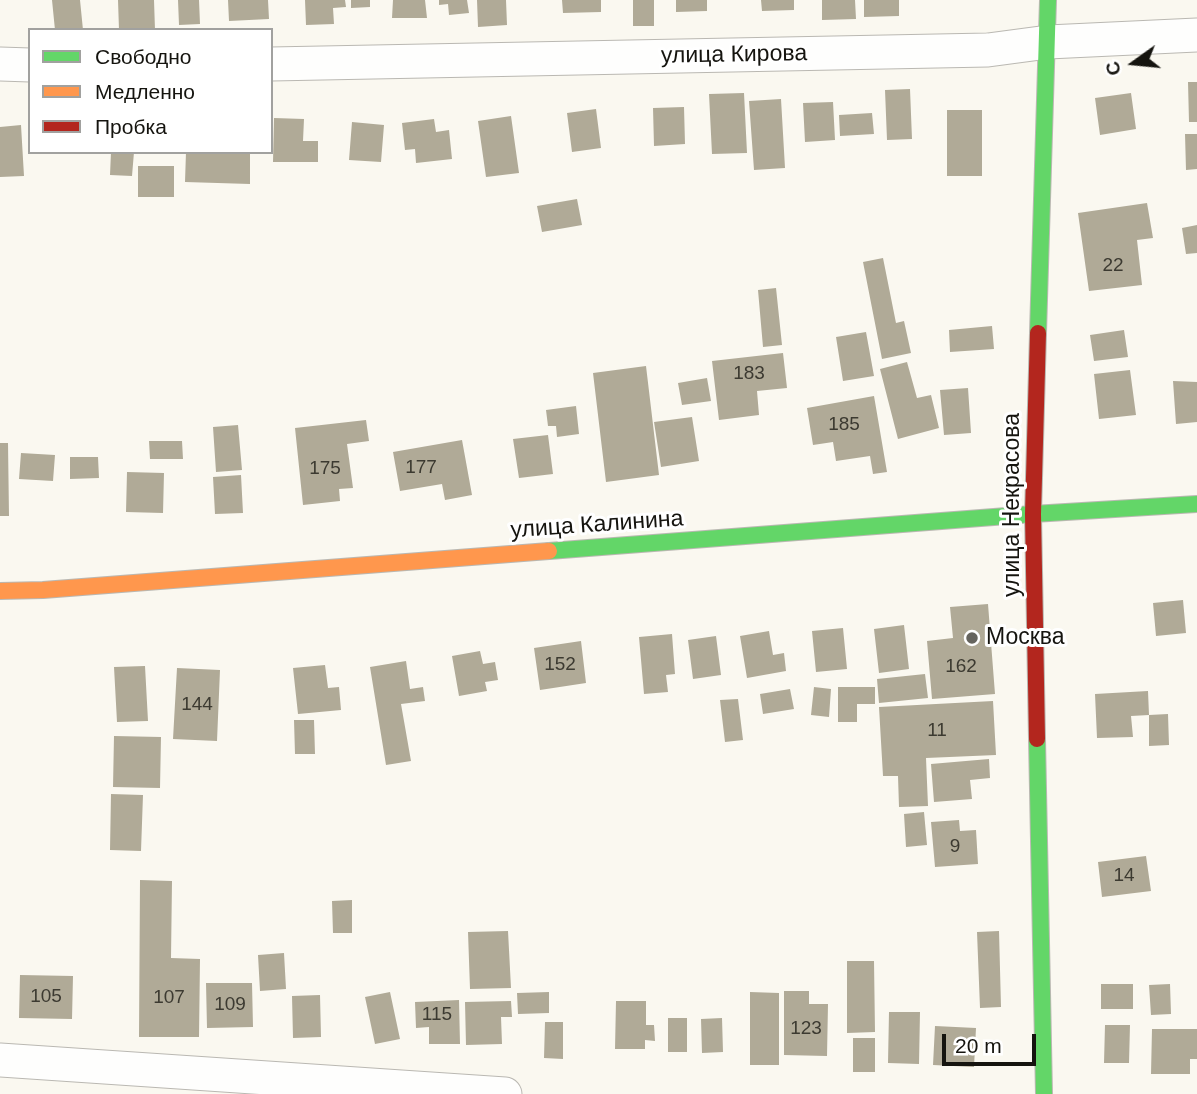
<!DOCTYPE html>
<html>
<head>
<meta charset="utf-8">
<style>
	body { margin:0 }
	#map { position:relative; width:1197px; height:1094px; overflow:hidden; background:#faf8f0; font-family:Helvetica,sans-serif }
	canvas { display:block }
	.legend { position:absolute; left:28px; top:28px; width:245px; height:126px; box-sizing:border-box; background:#fff; border:2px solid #a1a19f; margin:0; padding:9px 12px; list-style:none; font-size:21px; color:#15140f }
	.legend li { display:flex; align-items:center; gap:14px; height:35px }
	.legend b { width:35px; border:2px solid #a1a19f }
	.north { position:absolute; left:1099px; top:28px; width:70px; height:70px; -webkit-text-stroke:5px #fff; paint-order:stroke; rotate:255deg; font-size:19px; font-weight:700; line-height:28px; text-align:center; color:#15140f }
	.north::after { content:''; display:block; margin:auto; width:24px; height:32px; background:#15140f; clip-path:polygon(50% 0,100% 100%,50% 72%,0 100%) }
	.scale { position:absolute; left:942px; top:1034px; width:94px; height:32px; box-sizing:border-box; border:4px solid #15140f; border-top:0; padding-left:9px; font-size:21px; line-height:24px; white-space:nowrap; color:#15140f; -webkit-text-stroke:5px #fff; paint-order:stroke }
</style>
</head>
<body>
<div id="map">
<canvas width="1197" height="1094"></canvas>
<ul class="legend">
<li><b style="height:9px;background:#63d668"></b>Свободно</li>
<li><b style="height:9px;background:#ff974d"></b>Медленно</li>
<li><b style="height:9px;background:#b3261e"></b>Пробка</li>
</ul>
<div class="north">С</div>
<div class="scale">20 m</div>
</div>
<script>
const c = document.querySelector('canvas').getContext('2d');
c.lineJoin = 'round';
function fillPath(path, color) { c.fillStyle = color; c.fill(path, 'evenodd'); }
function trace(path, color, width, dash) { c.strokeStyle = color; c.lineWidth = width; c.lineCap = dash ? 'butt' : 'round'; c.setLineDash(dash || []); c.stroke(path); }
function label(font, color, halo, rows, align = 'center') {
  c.font = font + ' Helvetica,sans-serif'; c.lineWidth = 6; c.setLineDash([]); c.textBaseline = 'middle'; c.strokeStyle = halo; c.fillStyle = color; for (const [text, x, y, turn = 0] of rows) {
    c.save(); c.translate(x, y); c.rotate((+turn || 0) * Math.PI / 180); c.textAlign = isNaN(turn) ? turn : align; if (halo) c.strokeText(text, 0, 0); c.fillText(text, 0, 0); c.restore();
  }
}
const building = new Path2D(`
	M52,0H80L83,30H55Z
	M118,0H154L155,30H119Z
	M178,0H199L200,24L179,25Z
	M228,0H268L269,19L229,21Z
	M305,0H345L346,7L333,8L334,24L306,25Z
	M351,0H370V7L351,8Z
	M393,0H425L427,18H392Z
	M439,0H467L469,13L449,15L448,4L439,5Z
	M477,0H506L507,25L478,27Z
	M562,0H601V12L563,13Z
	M633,0H654V26H633Z
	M676,0H707V11L676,12Z
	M761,0H794V10L762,11Z
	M822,0H855L856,19L822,20Z
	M864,0H899V16L864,17Z
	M1188,82H1197V122H1189Z
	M910,89L912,139L887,140L885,90Z
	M744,93L747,153L712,154L709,94Z
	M1131,93L1136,129L1100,135L1095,98Z
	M781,99L785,168L754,170L749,101Z
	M833,102L835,140L805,142L803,103Z
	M684,107L685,144L654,146L653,108Z
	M596,109L601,148L572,152L567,113Z
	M947,110H982V176H947Z
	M872,113L874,134L840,136L839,115Z
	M511,116L519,173L486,177L478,121Z
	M274,118L304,119L303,141H318V162H273Z
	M434,119L436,132L449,130L452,159L416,163L415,149L405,150L402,123Z
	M352,122L384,125L381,162L349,160Z
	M21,125L24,176L0,177V127Z
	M1185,134H1197V169L1186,170Z
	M111,152H134L132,176L110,175Z
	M186,152H250V184L185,182Z
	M138,166H174V197H138Z
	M577,199L582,225L542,232L537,206Z
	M1147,203L1153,238L1137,240L1142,285L1089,291L1078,213Z
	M1197,225V253L1186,254L1182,228Z
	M883,258L896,323L904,321L911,353L882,359L863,262Z
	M776,288L782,345L763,347L758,290Z
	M992,326L994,349L950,352L949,330Z
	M1124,330L1128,357L1094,361L1090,335Z
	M866,332L874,376L843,381L836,337Z
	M783,353L787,388L757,391L759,415L719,420L712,361Z
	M907,362L917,398L931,395L939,428L898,439L880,369Z
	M646,366L659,475L606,482L593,373Z
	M1130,370L1136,415L1099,419L1094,374Z
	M707,378L711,401L682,405L678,383Z
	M1173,381L1197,382V422L1176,424Z
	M968,388L971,433L944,435L940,390Z
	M874,396L887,472L873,474L870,456L836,461L833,442L813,445L807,408Z
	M576,406L579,434L557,437L556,426H548L546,410Z
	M692,417L699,461L661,467L654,422Z
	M366,420L369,441L347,444L353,488L339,489L340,501L303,505L295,428Z
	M238,425L242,470L216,472L213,427Z
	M548,435L553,474L519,478L513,439Z
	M462,440L472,495L445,500L442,484L400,491L393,452Z
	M149,441H182L183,459H150Z
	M0,443H8L9,516H0Z
	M21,453L55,455L53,481L19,479Z
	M70,457H98L99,478L70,479Z
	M127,472L164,473L163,513L126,512Z
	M241,475L243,513L215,514L213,477Z
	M1183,600L1186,633L1156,636L1153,603Z
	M988,604L995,694L932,699L927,641L953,638L950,607Z
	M904,625L909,669L879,673L874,629Z
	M843,628L847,669L816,672L812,631Z
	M769,631L773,655L784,653L786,671L747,678L740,636Z
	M672,634L675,674L666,675L668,692L644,694L639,637Z
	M716,636L721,675L693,679L688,640Z
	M581,641L586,683L540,690L534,648Z
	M480,651L483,664L495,662L498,680L485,682L487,691L459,696L452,656Z
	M406,661L410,689L423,687L425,701L401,704L411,761L386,765L370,667Z
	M325,665L328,688L339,687L341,710L298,714L293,668Z
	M145,666L148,721L117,722L114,667Z
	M177,668L220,670L217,741L173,739Z
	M925,674L928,698L879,703L877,679Z
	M814,687L831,689L829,717L811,715Z
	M838,687H875V704H857V722H838Z
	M790,689L794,709L763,714L760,694Z
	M1148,691L1149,715L1131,716L1133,737L1097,738L1095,694Z
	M738,699L743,740L725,742L720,700Z
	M993,701L996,755L926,758L928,806L899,807L898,776H883L879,707Z
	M1168,714L1169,745L1149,746V715Z
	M294,720H314L315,754H295Z
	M114,736L161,737L160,788L113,787Z
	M989,759L990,778L970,780L972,799L934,802L931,764Z
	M111,794L143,795L141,851L110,850Z
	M924,812L927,845L906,847L904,814Z
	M959,820L960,831L976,830L978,864L935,867L931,822Z
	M1146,856L1151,891L1102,897L1098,862Z
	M140,880L172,881L171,958L200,959L199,1037H139Z
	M352,900V933H333L332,901Z
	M508,931L511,988L470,989L468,932Z
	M999,931L1001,1007L980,1008L977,932Z
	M284,953L286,989L260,991L258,955Z
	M847,961H874L875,1032L847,1033Z
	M20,975L73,976L72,1019L19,1018Z
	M206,983H252L253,1027L207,1028Z
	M1101,984H1133V1009H1101Z
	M1170,984L1171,1014L1151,1015L1149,985Z
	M784,991H809V1004H828L827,1056L784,1055Z
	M390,992L400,1039L375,1044L365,997Z
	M549,992V1013L518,1014L517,993Z
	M750,992L779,993V1065H750Z
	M320,995L321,1037L293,1038L292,996Z
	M459,1000L460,1044H429V1027L416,1028L415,1002Z
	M511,1001L512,1017H501L502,1044L466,1045L465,1002Z
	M616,1001H646V1025H654L655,1041L645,1040V1049H615Z
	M889,1012H920L919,1064L888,1063Z
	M668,1018H687V1052H668Z
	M722,1018L723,1052L702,1053L701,1019Z
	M545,1022H563V1059L544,1058Z
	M1105,1025H1130L1129,1063H1104Z
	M935,1026L976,1028L974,1067L933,1065Z
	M1152,1029H1197V1059H1190V1074H1151Z
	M853,1038H875V1072H853Z`);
const street = new Path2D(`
	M0,64L30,65
	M271,64L988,50L1048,42L1197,35
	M0,1060L505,1094`);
const fast = new Path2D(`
	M1038,333L1048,0
	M549,551L1033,514L1197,504
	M1037,739L1044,1094`);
const slow = new Path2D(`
	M0,591L43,590L549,551`);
const jam = new Path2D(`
	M1037,739L1033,514L1038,333`);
const markers = [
	[972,638,7,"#65645e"]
];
const numberNames = [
	["22",1113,266],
	["183",749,374],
	["185",844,425],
	["177",421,468],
	["175",325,469],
	["152",560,665],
	["162",961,667],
	["144",197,705],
	["11",937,731],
	["9",955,847],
	["14",1124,876],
	["105",46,997],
	["107",169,998],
	["109",230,1005],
	["115",437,1015],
	["123",806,1029]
];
const streetNames = [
	["улица Кирова",734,55,-1],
	["улица Некрасова",1013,505,-90],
	["улица Калинина",597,525,-4]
];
const poiNames = [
	["Москва",986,638]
];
fillPath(building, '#b0aa97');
trace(street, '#bab8b2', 35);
trace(fast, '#bab8b2', 18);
trace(slow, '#bab8b2', 18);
trace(jam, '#bab8b2', 18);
trace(street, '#fefefd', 33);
trace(fast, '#63d668', 16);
trace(slow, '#ff974d', 16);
trace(jam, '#b3261e', 16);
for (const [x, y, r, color] of markers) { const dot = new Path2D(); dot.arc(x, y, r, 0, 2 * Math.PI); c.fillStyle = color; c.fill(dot); trace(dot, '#fff', 2.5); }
label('19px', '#3c3a31', null, numberNames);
label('23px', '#15140f', '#fff', streetNames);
label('23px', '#15140f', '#fff', poiNames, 'left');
</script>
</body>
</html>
